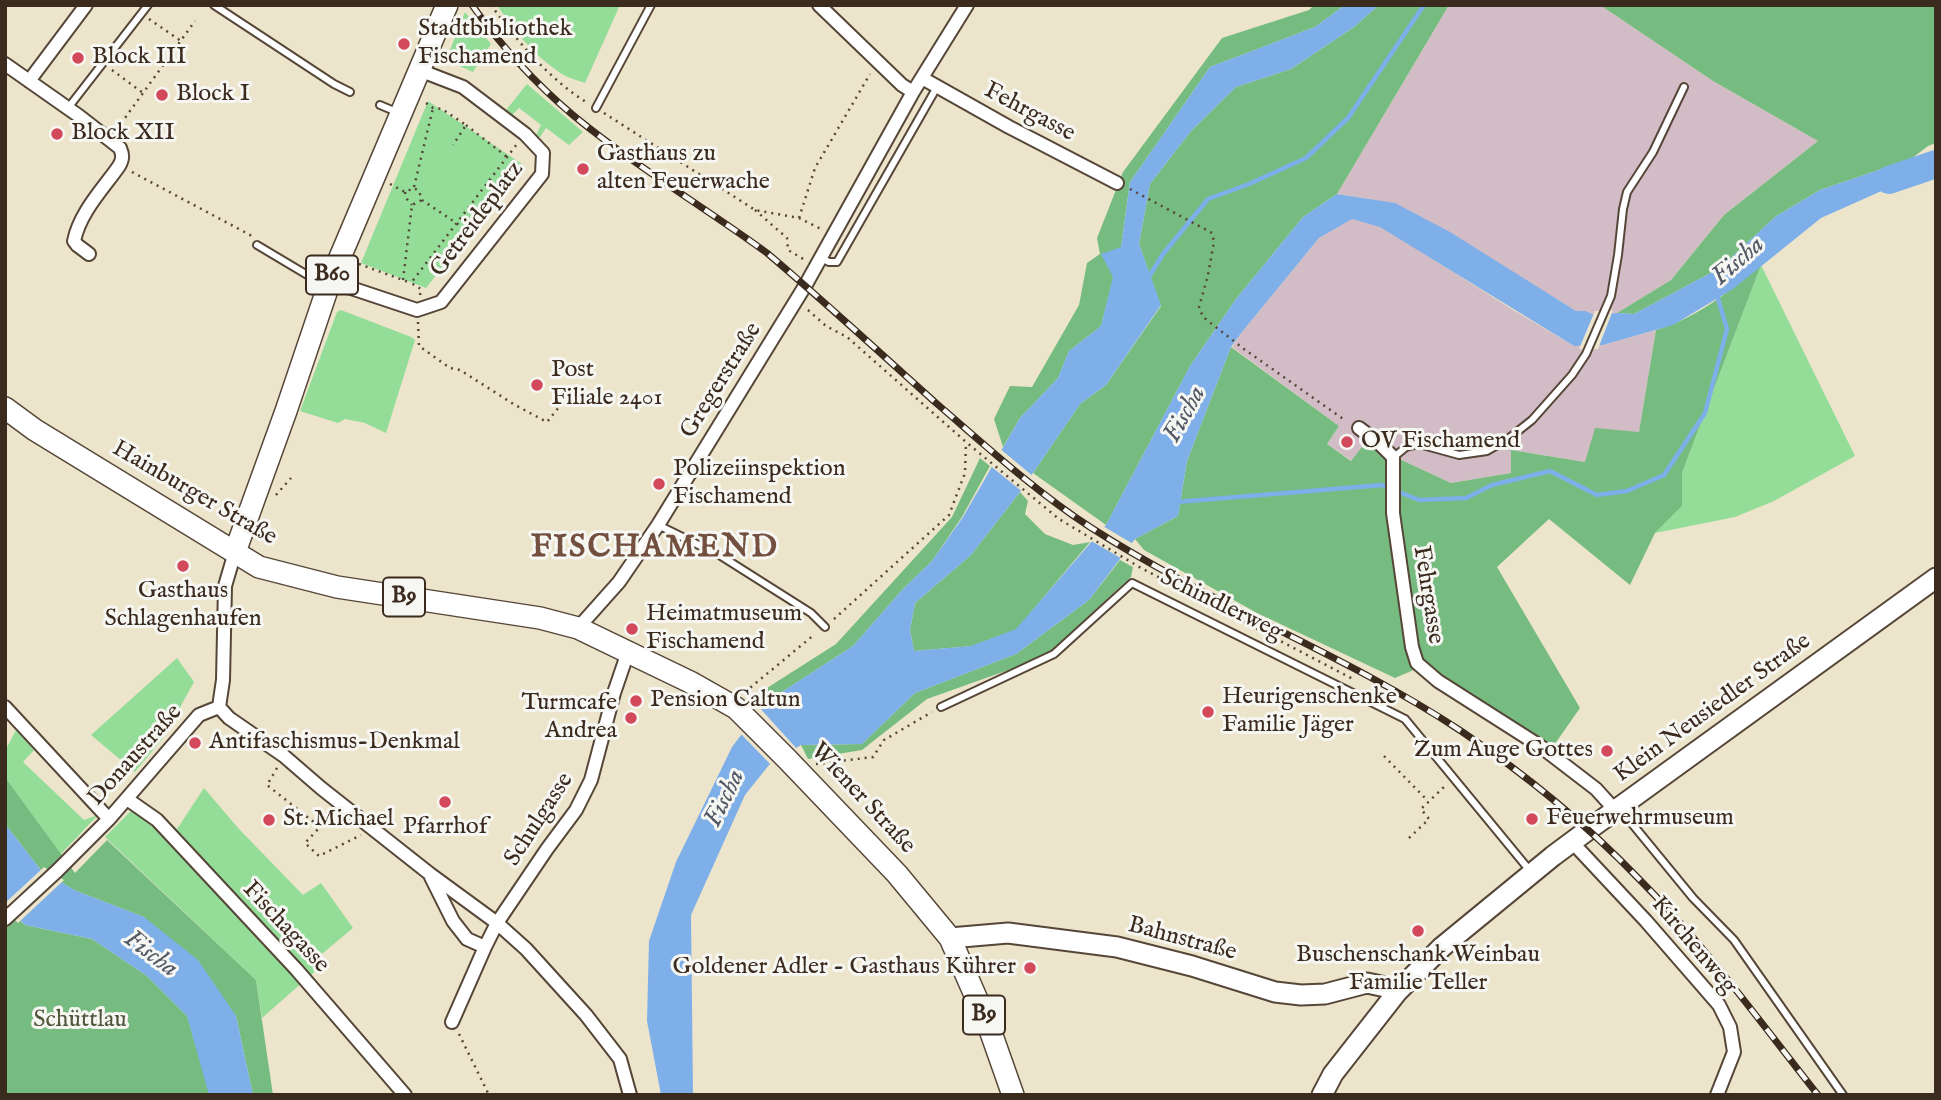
<!DOCTYPE html>
<html>
<head>
<meta charset="utf-8">
<style>
	body { margin:0 }
	#map { position:relative; width:1941px; height:1100px; overflow:hidden; background:#ece5cb; font-family:"IM FELL English",serif }
	canvas { display:block }
	.frame { position:absolute; inset:0; border:7px solid #3b2a1e; pointer-events:none }
</style>
</head>
<body>
<div id="map">
<canvas width="1941" height="1100"></canvas>
<div class="frame"></div>
</div>
<script>
const c = document.querySelector('canvas').getContext('2d');
c.lineJoin = 'round';
function fillPath(path, color) { c.fillStyle = color; c.fill(path, 'evenodd'); }
function trace(path, color, width, dash) { c.strokeStyle = color; c.lineWidth = width; c.lineCap = dash ? 'butt' : 'round'; c.setLineDash(dash || []); c.stroke(path); }
function label(font, color, halo, rows, align = 'center') {
  c.font = font + ' "IM FELL English",serif'; c.lineWidth = 6; c.setLineDash([]); c.textBaseline = 'middle'; c.strokeStyle = halo; c.fillStyle = color; for (const [text, x, y, turn = 0] of rows) {
    c.save(); c.translate(x, y); c.rotate((+turn || 0) * Math.PI / 180); c.textAlign = isNaN(turn) ? turn : align; if (halo) c.strokeText(text, 0, 0); c.fillText(text, 0, 0); c.restore();
  }
}
const industrial = new Path2D(`
	M1449,5H1600L1713,81L1818,141L1724,215L1671,280L1617,313L1594,315L1586,311H1576L1434,224L1420,251L1510,308L1574,346L1603,345L1656,330L1639,433L1585,462L1512,450L1511,473L1451,483L1365,443L1352,461L1327,444L1339,426L1232,347L1242,332L1319,238L1352,218L1360,221L1369,199L1337,194Z`);
const green = new Path2D(`
	M497,5H620L585,83C576,80 566,77 559,72C534,55 513,30 497,5Z
	M465,12L491,44L473,72L446,60Z
	M527,84L583,132L569,145L546,128L540,137H535L541,125L519,108L510,117L505,114L507,109Z
	M428,101L522,164L426,288L361,263Z
	M1761,265L1855,456L1774,501L1735,517L1655,533L1682,506V473Z
	M341,310L411,337L415,340L386,433L365,423L345,419L338,423L300,411L337,312Z
	M177,658L194,682L163,738L135,772L91,735Z
	M16,730L34,750L23,762L84,820L98,815L61,854L5,777V751Z
	M204,788L239,829L303,895L321,883L353,928L317,958L314,963L320,967L262,1018L256,980L105,837L131,811L142,818L159,831L170,823L177,829Z`);
const forest = new Path2D(`
	M1314,5H1345L1315,27L1210,67L1130,182L1121,247L1101,326L1069,351L1058,378L1020,418L1003,447L994,419L1010,386L1032,387L1079,305L1087,263L1100,254L1097,238L1123,172L1222,38L1309,10Z
	M1379,5H1449L1337,194L1303,217L1236,299L1190,366L1106,525L1033,473L1080,404L1106,385L1161,306L1139,244L1150,184L1191,131L1236,87L1291,69L1354,27Z
	M1600,5H1936V143L1928,146L1911,159L1820,190L1775,217L1720,268L1634,314L1617,313L1671,280L1724,215L1818,141L1713,81Z
	M1761,265L1682,473V506L1655,533L1630,585L1549,519L1497,567L1580,708L1552,748L1425,665L1395,678L1257,613L1144,550L1135,539L1178,516L1187,461L1231,347L1339,426L1327,444L1351,461L1365,443L1451,483L1511,473V450L1585,462L1595,428L1639,432L1656,330C1695,319 1730,291 1761,265Z
	M980,458L990,466L962,517L932,561L902,590L853,646L765,703L756,695L836,644L952,517Z
	M1020,492L1028,501L1025,514L1045,534L1073,545L1090,542L1016,630L972,646L914,651L910,630L915,603L971,555Z
	M1120,560L1133,567L1131,577L1052,650L1014,668L927,699L862,750L808,759L801,745L862,744L915,693L1016,654L1089,600Z
	M5,777L75,873L107,840L256,980L273,1095H253L236,1016L144,917L74,890L40,869L5,824Z
	M5,905L25,925L92,939L147,976L187,1016L208,1086L209,1095H5Z`);
const water = new Path2D(`
	M1345,5H1379L1354,27L1291,69L1236,87L1191,131L1150,184L1139,244L1161,305L1106,385L1080,404L1020,492L971,555L915,603L910,630L914,651L971,646L1016,629L1106,525L1190,366L1236,299L1303,217L1337,194L1395,203L1450,232L1576,311H1586L1594,315L1617,313L1634,314L1720,268L1775,217L1820,190L1911,159L1922,162L1927,175L1886,189L1821,218L1733,289L1673,325L1603,345L1574,346L1380,227L1352,219L1319,238L1242,332L1231,347L1187,461L1178,516L1135,539L1089,600L1016,654L915,693L862,744L801,745L769,765L745,795L691,915L693,1095H661L647,1021L649,941L676,862L732,747L765,703L853,646L902,590L932,561L963,517L1020,418L1058,378L1069,351L1101,326L1113,277L1101,254L1121,247L1130,182L1210,67L1315,27Z
	M5,824L40,869L74,890L144,917L198,960L236,1016L253,1095H209L187,1016L147,976L92,939L25,925L5,905Z`);
const pier = new Path2D(`
	M1613,310L1598,349H1579L1595,311Z
	M998,447L1034,477L1024,493L988,464Z
	M1101,525L1135,545L1124,560L1088,539Z
	M758,706L797,749L791,756L773,767L739,732Z
	M44,867L64,880L18,923L5,910V903Z`);
const stream = new Path2D(`
	M1915,163L1917,160L1936,153
	M1147,280L1163,254L1208,199L1249,184L1306,158L1348,118L1424,5
	M1176,502L1382,485L1419,500L1466,498L1492,485L1550,471L1597,495L1627,491L1664,475L1705,413L1727,329L1717,295`);
const river = new Path2D(`
	M1889,180L1936,164`);
const path = new Path2D(`
	M491,5C517,41 548,78 586,102
	M149,19L181,41
	M112,70L143,93
	M426,103L433,108L442,109L466,125L453,145
	M604,113L755,210L799,218L821,229
	M466,125L507,157
	M117,129L195,21
	M132,172L252,236
	M390,184L405,192L414,188L419,191L422,200L474,235
	M414,187L433,108
	M1130,189L1212,233L1214,242L1208,275L1199,307L1203,317L1244,349L1346,421
	M405,192L406,198L412,205
	M755,210L787,238L788,250L805,260
	M799,218L815,168L870,74
	M359,264L411,283
	M403,280L412,205L422,200
	M420,295L421,289L411,283L517,144
	M808,310L826,326L847,337L966,442L1059,519L1141,568L1353,679
	M418,322L419,346L450,368L460,370L515,405L547,422L559,407
	M276,495L291,478
	M834,619L949,515L965,473L966,442
	M745,692L815,634
	M1384,756L1428,801
	M816,764L873,757L884,740L932,712
	M277,768L267,785L320,827L305,843L319,856L361,835
	M1409,838L1429,819L1421,809L1446,785
	M459,1034L489,1095`);
const lane = new Path2D(`
	M214,5L334,84L350,92
	M380,105L399,113
	M68,108L148,5
	M596,108L651,5
	M257,245L309,276L326,280
	M821,258L829,262H837L937,87
	M1394,457L1406,447L1419,444L1459,455L1487,451L1508,439L1532,420L1572,375L1586,354L1611,296L1618,255L1623,209L1627,192L1653,152L1684,87
	M658,525L721,556L811,613L825,627
	M941,707L1054,654L1132,583L1405,719L1531,872
	M1620,809L1693,898L1734,940L1843,1095`);
const street = new Path2D(`
	M819,5L902,85L913,92
	M5,64L79,116L120,148C123,155 123,159 119,166C103,189 80,212 74,241L77,245L89,254
	M922,78L1009,127L1117,183
	M29,81L86,5
	M330,281L417,310L441,302L542,174L543,153L525,134L463,87L419,70
	M1359,428L1379,443L1393,457V513L1412,647L1417,663L1438,681L1540,746L1596,789L1615,810
	M578,628L619,582L658,525L805,286L913,92L967,5
	M5,707L109,819
	M219,707L229,718L284,756L321,788L430,874L497,923L526,949L586,1015L620,1059L630,1095
	M219,707L223,680L225,586L235,552
	M127,799L157,820L296,969L405,1095
	M1572,842L1646,921L1719,1005L1730,1027L1734,1052L1717,1095
	M431,877L453,921L467,939L485,947L497,923L547,849L576,810L591,780L614,693L628,652
	M5,919L57,871L109,819L199,715L219,707
	M452,1022L485,947`);
const secondary = new Path2D(`
	M950,938L1008,933L1117,947L1192,966L1275,992L1301,995L1325,994L1367,983L1381,986L1398,991
	M1322,1095L1333,1074L1398,991L1442,947L1553,856L1588,830L1936,578`);
const primary = new Path2D(`
	M5,408L35,430L259,567L337,587L540,618L578,628L690,682L736,708L787,759L897,874L950,938L989,1027L1013,1095
	M235,552L286,411L330,281L447,5`);
const rail = new Path2D(`
	M472,5C501,46 536,84 574,116C635,166 704,207 767,253C825,302 880,353 936,403C986,446 1035,491 1090,527C1209,604 1343,653 1461,731C1525,774 1586,824 1639,879C1705,945 1760,1022 1818,1095`);
const markers = [
	[404,44,7,"#d1495b"],
	[78,58,7,"#d1495b"],
	[162,95,7,"#d1495b"],
	[57,134,7,"#d1495b"],
	[583,169,7,"#d1495b"],
	[537,385,7,"#d1495b"],
	[1347,442,7,"#d1495b"],
	[659,484,7,"#d1495b"],
	[183,566,7,"#d1495b"],
	[632,629,7,"#d1495b"],
	[636,701,7,"#d1495b"],
	[1208,712,7,"#d1495b"],
	[631,718,7,"#d1495b"],
	[195,743,7,"#d1495b"],
	[1607,751,7,"#d1495b"],
	[445,802,7,"#d1495b"],
	[1532,819,7,"#d1495b"],
	[269,820,7,"#d1495b"],
	[1418,931,7,"#d1495b"],
	[1030,968,7,"#d1495b"]
];
const shields = [
	[332,275,52],
	[404,597,42],
	[984,1015,42]
];
const shieldNames = [
	["B60",332,275],
	["B9",404,597],
	["B9",984,1015]
];
const poiNames = [
	["Stadtbibliothek",418,30],
	["Fischamend",418,58],
	["Block III",92,58],
	["Block I",176,95],
	["Block XII",71,134],
	["Gasthaus zu",597,155],
	["alten Feuerwache",597,183],
	["Post",551,371],
	["Filiale 2401",551,399],
	["OV Fischamend",1361,442],
	["Polizeiinspektion",673,470],
	["Fischamend",673,498],
	["Gasthaus",183,592,"center"],
	["Schlagenhaufen",183,620,"center"],
	["Heimatmuseum",646,615],
	["Fischamend",646,643],
	["Heurigenschenke",1222,698],
	["Familie Jäger",1222,726],
	["Pension Caltun",650,701],
	["Turmcafe",617,704,"right"],
	["Andrea",617,732,"right"],
	["Antifaschismus-Denkmal",209,743],
	["Zum Auge Gottes",1593,751,"right"],
	["Feuerwehrmuseum",1546,819],
	["St. Michael",283,820],
	["Pfarrhof",445,828,"center"],
	["Buschenschank Weinbau",1418,956,"center"],
	["Familie Teller",1418,984,"center"],
	["Goldener Adler - Gasthaus Kührer",1016,968,"right"]
];
const streetNames = [
	["Fehrgasse",1029,113,28],
	["Getreideplatz",478,220,-53],
	["Gregerstraße",722,381,-58],
	["Hainburger Straße",194,494,30],
	["Fehrgasse",1427,595,81],
	["Schindlerweg",1221,606,26],
	["Klein Neusiedler Straße",1713,709,-36],
	["Donaustraße",136,756,-48],
	["Wiener Straße",862,799,47],
	["Schulgasse",540,820,-57],
	["Fischagasse",285,928,47],
	["Bahnstraße",1182,940,15],
	["Kirchenweg",1693,946,50]
];
const parkNames = [
	["Schüttlau",80,1021]
];
const waterNames = [
	["Fischa",1739,262,-41],
	["Fischa",1186,415,-61],
	["Fischa",726,799,-64],
	["Fischa",150,955,37]
];
const districtNames = [
	["FISCHAMEND",655,549]
];
fillPath(industrial, '#d2bdc6');
fillPath(green, '#93dd98');
fillPath(forest, '#76bc80');
fillPath(water, '#7eafe9');
fillPath(pier, '#ece5cb');
trace(stream, '#7eafe9', 4.5);
trace(river, '#7eafe9', 28);
trace(lane, '#564638', 10);
trace(street, '#564638', 16);
trace(secondary, '#564638', 23);
trace(primary, '#564638', 24);
trace(path, '#564638', 2.5, [2, 5]);
trace(lane, '#fff', 6);
trace(street, '#fff', 12);
trace(secondary, '#fff', 19);
trace(primary, '#fff', 21);
trace(rail, '#3b2a1e', 7);
trace(rail, '#f6f6f2', 4.5, [13]);
for (const [x, y, r, color] of markers) { const dot = new Path2D(); dot.arc(x, y, r, 0, 2 * Math.PI); c.fillStyle = color; c.fill(dot); trace(dot, '#f6f6f2', 2.5); }
for (const [x, y, w] of shields) { const box = new Path2D(); box.roundRect(x - w / 2, y - 19.5, w, 39, 5); c.fillStyle = '#f6f6f2'; c.fill(box); trace(box, '#3b2a1e', 2); }
label('bold 23px', '#3b2a1e', null, shieldNames);
label('24px', '#3b2a1e', '#f6f6f2', poiNames, 'left');
label('24px', '#3b2a1e', '#f6f6f2', streetNames);
label('24px', '#51573c', '#f6f6f2', parkNames);
label('italic 26px', '#525965', '#f6f6f2', waterNames);
c.letterSpacing = '2px';
label('bold 32px', '#724f3e', '#f6f6f2', districtNames);
c.letterSpacing = '0px';
</script>
</body>
</html>
